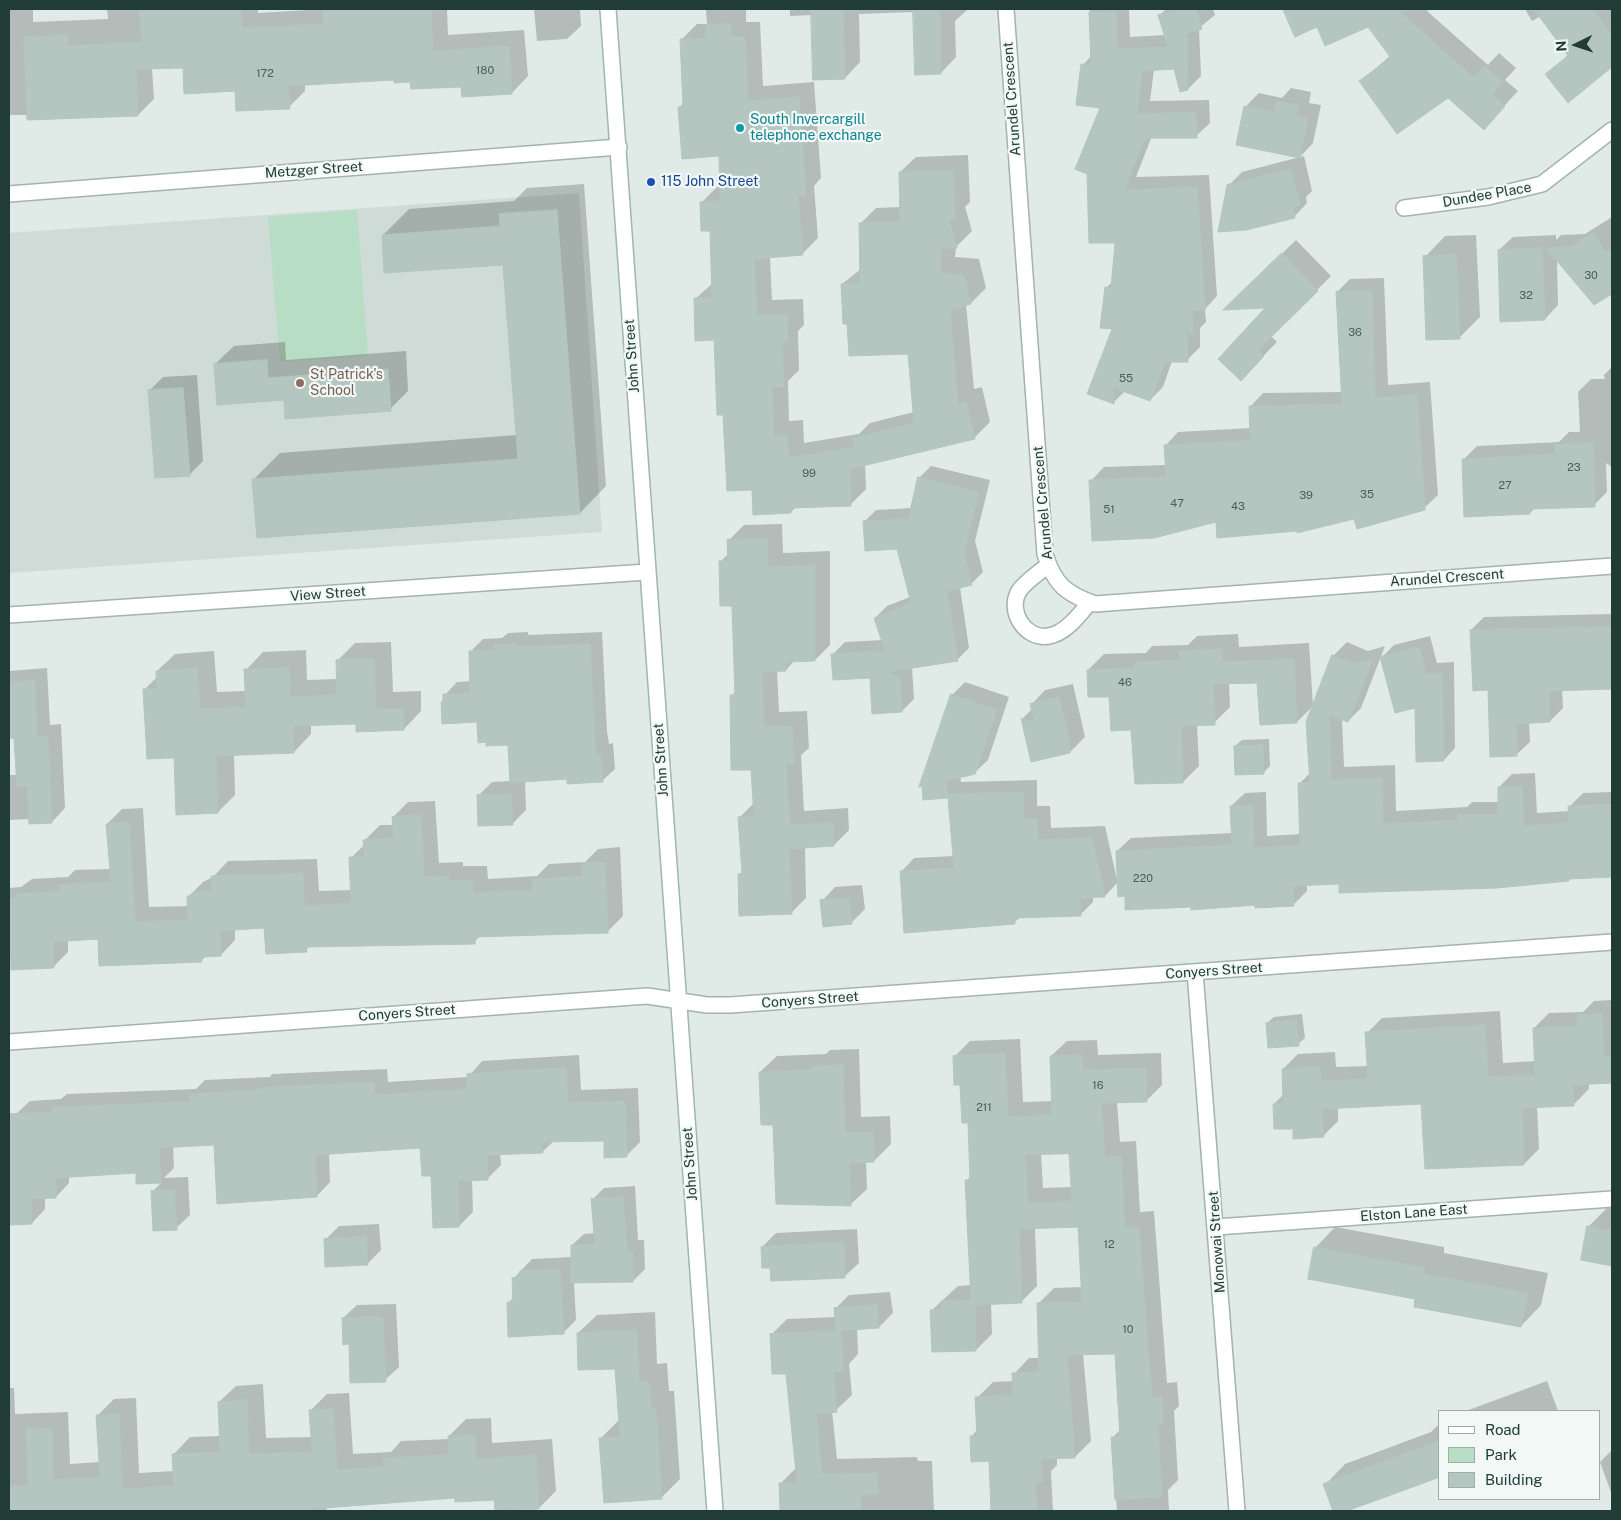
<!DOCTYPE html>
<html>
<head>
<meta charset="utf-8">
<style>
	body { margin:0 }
	#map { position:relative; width:1621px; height:1520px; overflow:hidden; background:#e0ebe7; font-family:"Public Sans",sans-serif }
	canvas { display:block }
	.frame { position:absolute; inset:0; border:10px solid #213c37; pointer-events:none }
	.legend { position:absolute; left:1438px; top:1410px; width:162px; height:90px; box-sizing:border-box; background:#f1f8f5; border:1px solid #9eada9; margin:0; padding:6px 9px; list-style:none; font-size:15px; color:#213c37 }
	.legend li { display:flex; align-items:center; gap:10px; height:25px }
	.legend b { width:25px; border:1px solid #9eada9 }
	.north { position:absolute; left:1551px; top:20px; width:50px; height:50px; -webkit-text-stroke:4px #f1f8f5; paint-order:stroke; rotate:266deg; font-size:14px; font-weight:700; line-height:20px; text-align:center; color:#213c37 }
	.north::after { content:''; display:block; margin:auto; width:18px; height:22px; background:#213c37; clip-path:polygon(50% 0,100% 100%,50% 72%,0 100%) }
</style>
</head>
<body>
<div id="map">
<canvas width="1621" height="1520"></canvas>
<div class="frame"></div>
<ul class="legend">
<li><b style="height:6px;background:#fff"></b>Road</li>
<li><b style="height:14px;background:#b8ddc5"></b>Park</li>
<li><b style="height:14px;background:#b5c6c0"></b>Building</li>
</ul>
<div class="north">N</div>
</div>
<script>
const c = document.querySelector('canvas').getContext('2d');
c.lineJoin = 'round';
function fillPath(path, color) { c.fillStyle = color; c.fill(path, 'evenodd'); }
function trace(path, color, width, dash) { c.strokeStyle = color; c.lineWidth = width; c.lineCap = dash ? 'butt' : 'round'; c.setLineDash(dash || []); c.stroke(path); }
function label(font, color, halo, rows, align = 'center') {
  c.font = font + ' "Public Sans",sans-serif'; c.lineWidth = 4.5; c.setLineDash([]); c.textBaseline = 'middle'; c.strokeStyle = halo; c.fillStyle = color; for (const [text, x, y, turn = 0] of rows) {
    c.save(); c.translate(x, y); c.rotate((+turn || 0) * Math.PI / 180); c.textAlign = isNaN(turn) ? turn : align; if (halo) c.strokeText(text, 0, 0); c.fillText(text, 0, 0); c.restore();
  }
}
const built = new Path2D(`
	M579,193L602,532L9,573V233Z`);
const green = new Path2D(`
	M357,210L368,356L280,362L268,217Z`);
const shadow = new Path2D(`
	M9,9H33V22L108,19L107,9H258V13L325,9H447L448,35L524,30L528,76L512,93L395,79L305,84V91L289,107L236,90L184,66L152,68L154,99L138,115H9Z
	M534,9H580L581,26L567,39L537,41Z
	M706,9H746V22H760L763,86L814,82L821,178L814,186L818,238L802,254L770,257L772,300L803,299L804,325L798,331L799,370L788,381L789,421L803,420L804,443L859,434L870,423L914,412L909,353L849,323L842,284L861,269L860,224L876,208L901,207L900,172L916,157L968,155L970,202L965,207L972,231L956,247L955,257L979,259L986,288L971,303L966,304L974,389L982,387L990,422L975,437L865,464L866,489L851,504L797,506L791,512L753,488L724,413L715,339L695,299L713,283L711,230L701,203L717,187H721L720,154L679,107L684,103L681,40L697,24H707Z
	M790,9H968L955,21L956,57L941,73L914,12L859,14L860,62L845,78L812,15L790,16Z
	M1090,9H1129L1130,37L1165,35L1160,15L1166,9H1213L1215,15L1199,28L1201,76L1188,89L1175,68L1154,69L1150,101L1209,100L1210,123L1196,136H1152L1136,177L1209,175L1217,296L1205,309L1206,322L1200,328V347L1187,360L1172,361L1163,387L1150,400L1125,391L1114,402L1113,328L1106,288L1113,281L1116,241L1101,107L1083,65L1092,55Z
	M1284,9H1431L1427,11L1488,65L1499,53L1516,68L1505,80L1518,91L1484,128L1448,96L1361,81L1390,56L1367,23L1318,26L1296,35Z
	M1525,9H1612V66L1568,101L1547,74L1569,54L1541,16L1532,21Z
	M1291,88L1311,92L1309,103L1321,105L1313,143L1300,157L1245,107L1259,93L1282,98Z
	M1304,156L1312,191L1306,197L1307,203L1294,217L1229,185L1242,172Z
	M584,184L606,486L580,513L253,480L280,453L517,435L504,263L383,235L409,209L514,201L527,188Z
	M1612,217V293L1595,304L1557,259L1558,305L1545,319L1499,250L1513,237L1556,235V240L1561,235L1585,234Z
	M1476,235L1480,317L1459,338L1425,257L1445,236Z
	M1296,240L1331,276L1271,336L1277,342L1241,379L1268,307L1238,296Z
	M1384,278L1388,385L1430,382L1438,495L1424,508L1355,518L1298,530L1217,521L1091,481L1104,467L1166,465L1165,446L1178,432L1251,428L1250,407L1263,393L1343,392L1337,292L1350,279Z
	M285,342L286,360L406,351L408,391L390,409L285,399L215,364L234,346Z
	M1612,367V467L1606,463L1607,492L1594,505L1535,508L1530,513L1464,459L1477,446L1559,442L1569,432H1580L1578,392L1591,379H1605L1604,375Z
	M197,375L203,461L189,475L149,391L163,377Z
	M931,466L990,480L975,541L983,572L971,584L960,587L969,648L957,660L912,667L914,699L902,711L872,677L833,654L845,642L883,640L875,618L887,606L910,597L898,548L864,522L876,510L912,508L919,478Z
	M782,524L783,553L830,551V645L815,660H795L786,670H777L779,712L807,711L809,748L801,755L804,811L848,808L849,830L834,845L805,847L806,898L791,913L740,874L743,871L740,817L754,803L752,769L731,696L736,691L734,605L720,562L729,553L728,541L744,525Z
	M1612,614V688L1562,689L1563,708L1550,721L1529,722L1530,742L1516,755L1489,688L1471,630L1484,617Z
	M528,632V635L602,632L607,731L609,744L613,743L615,769L602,781L568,778L525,781L526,810L512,824L478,796L492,782L511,781L509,743L478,721L442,702L445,695L457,682L471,681L470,652L483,639L502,638L508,633Z
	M1238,634L1239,647L1309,643L1313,706L1297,722L1258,681L1229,683L1230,707L1214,723L1197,724L1199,766L1183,782L1132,729L1110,695L1088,670L1104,654L1146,653L1152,646L1188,645L1197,636Z
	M1430,636L1437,663L1454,662L1455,748L1444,760L1416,707L1382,657L1394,645Z
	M391,642L393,692L421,691V711L404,729L357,723L311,724V734L294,752L234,754L235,795L218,812L175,756L144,690L158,676L157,671L175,654L214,651L217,692L246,691V670L263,652L306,650L307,680L338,679L337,661L355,643Z
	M1347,642L1368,651L1385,646L1361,708L1348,721L1342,719L1344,767L1395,765L1396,811L1467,807L1472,802H1499V787L1512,774L1535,773L1537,813L1570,811L1569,807L1583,793L1612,792V875L1571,878L1568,880L1307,884V891L1293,905L1192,906L1126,895L1118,882L1105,896H1093V902L1080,915L1021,916L1014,923L901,872L914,858L954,856L949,797L925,799L952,695L965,682L1009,697L988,760L974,773L960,776L961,782L1037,780V806H1050L1051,828L1105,826L1117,880V851L1131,838L1232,833L1231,806L1245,793L1266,792L1267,836L1301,834L1299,784L1310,773L1333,656Z
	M47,668L50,725L61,724L65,808L52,822L30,819L9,820V775H17L15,736L9,737V671Z
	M1073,684L1085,737L1071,751L1032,760L1022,719L1033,708L1032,704L1045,690Z
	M1269,739L1270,766L1263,773L1235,746L1242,740Z
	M435,801L439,863L463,862V866H487L488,879L537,876L549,864L585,862L598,849L620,847L623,916L608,931L481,935L474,942L311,945L306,950L265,926L235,928V940L221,955L206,956L201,961L99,938L68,940V952L53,967L9,948V888L21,887L32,879L68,877L75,870L111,869L107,824L122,809L143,808L149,907L189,906L188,897L203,882L213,877L228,861L317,859L319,891L352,890L351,858L365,844V840L380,825H394L393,817L408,802Z
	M862,885L865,909L851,923L822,901L835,887Z
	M1612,1000V1082L1589,1083V1089L1574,1104L1537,1106L1539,1149L1524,1164L1423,1103L1338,1107V1121L1323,1136L1294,1127L1274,1104L1284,1094L1283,1069L1298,1054L1335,1052L1336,1067L1368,1066L1367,1033L1382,1018L1500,1011L1503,1063L1536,1061L1534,1028L1549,1013L1583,1012L1594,1001Z
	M1302,1014L1305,1038L1298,1044L1267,1023L1274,1017Z
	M1020,1039L1023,1102L1052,1101L1051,1056L1067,1041L1097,1040L1098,1055L1161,1053L1162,1085L1146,1101L1117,1102L1120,1142L1136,1141L1140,1212L1154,1211L1167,1383L1177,1382L1179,1406L1174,1411L1178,1480L1168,1490L1169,1511H1117L1112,1438L1121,1429L1117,1352L1083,1354L1091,1441L1075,1457H1057V1465L1051,1471L1053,1511H993L990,1460L971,1437L978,1429L977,1398L993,1382L1014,1381V1374L1029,1358H1040L1038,1304L1054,1288L1082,1287L1079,1226L1035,1228L1037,1286L1021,1302L991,1303L992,1334L976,1350L932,1310L958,1286L972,1285L967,1180L971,1176L969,1122L954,1057L970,1041ZM1070,1152L1072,1187L1043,1188L1041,1153Z
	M859,1049L861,1117L890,1116L891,1144L874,1161H866L867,1189L850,1205L774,1123L760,1072L777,1056L826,1054L830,1050Z
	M579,1055L581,1090L638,1088L640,1142L626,1156L605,1139L554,1141L542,1152L500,1153L501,1165L487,1179H472L473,1212L459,1226L421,1147L329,1153L330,1182L317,1196L215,1144L173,1146L174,1168L164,1178L188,1177L190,1215L176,1228L152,1192L162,1182L137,1183V1171L69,1176V1183L56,1197H45V1209L32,1223L9,1224V1119L16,1118V1114L30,1101L61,1099L67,1094L196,1089L205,1080L270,1077L272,1074L387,1069L388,1082L468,1077L482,1061Z
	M635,1186L638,1240H644L645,1269L633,1281L574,1282L576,1320L563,1333L508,1303L514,1297V1278L532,1259L572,1257V1245L584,1234L595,1233L593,1199L604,1188Z
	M1609,1206L1612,1207V1264L1582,1259L1588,1227Z
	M379,1224L381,1250L367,1264L325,1240L339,1226Z
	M1335,1227L1444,1247V1253L1548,1273L1541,1305L1521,1326L1417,1298L1315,1248Z
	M857,1229L859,1263L845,1276L771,1266L762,1247L776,1233Z
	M890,1292L893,1313L879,1327L857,1328L858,1354L849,1364L852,1395L836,1410L832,1411L837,1459L917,1457L918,1461H932L934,1511H781L780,1484L796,1468L788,1372L771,1335L787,1319L836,1317L835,1309L849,1295Z
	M396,1304L399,1367L385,1380L350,1343L343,1318L357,1305Z
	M655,1312L657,1364L667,1363L669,1391H674L680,1479L661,1498L600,1439L619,1420L617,1368L578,1333L597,1315Z
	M1547,1381L1558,1411H1466Z
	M263,1384L266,1438L312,1437L310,1411L327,1394L349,1393L353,1454L391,1452L401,1441L449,1439V1436L466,1419L491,1418L492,1443L552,1439L556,1491L539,1508L495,1498L456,1497L328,1506L326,1511H9V1388H14L15,1414L68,1412L70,1464L100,1462L97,1416L114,1399L136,1398L139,1473L174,1471V1454L190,1437L221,1436L219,1402L236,1386Z
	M1440,1423V1474L1437,1476L1344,1511H1335L1325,1485L1345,1464L1431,1432Z
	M1612,1450V1495L1600,1462Z`);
const building = new Path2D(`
	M139,9H241L242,28L324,24L323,9H431L433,51L509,46L512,94L462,97L461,87L411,89L410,82L394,83V80L288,86L290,109L236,111L235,91L184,94L183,68L136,69L138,116L27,120L24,37L68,35V46L142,42Z
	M811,9H843L845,79L813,80Z
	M913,9H940L941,74L915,75Z
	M1180,9H1196L1202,29L1187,33L1188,90L1180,92L1174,69L1142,71L1137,114L1196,112L1197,138H1145L1124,190L1197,187L1205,311H1192L1193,336L1187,330L1188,362H1165L1150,401L1114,388V404L1087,394L1112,329L1100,328L1105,287L1111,288L1115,243H1089L1087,174L1075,169L1100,108L1076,105L1081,64L1091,65L1089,12L1116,11L1117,49L1168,47L1158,15Z
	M1283,9H1412L1401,13L1474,78L1485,66L1503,82L1492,94L1505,106L1484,130L1448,98L1397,134L1359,81L1391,58L1368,27L1325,46L1317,27L1295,37Z
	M1534,9H1592L1612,35V67L1568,103L1545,74L1568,56Z
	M731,24V37H745L748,101L799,97L806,195H798L803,255L754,259L757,315L787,314L788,342H782L784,387H772L774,436L787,435L789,458L854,447L853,438L914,423L908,354L849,356L847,324H843L841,284L860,283L859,223L900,222L899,172L953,170L955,219L949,220L957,248H941L940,273L964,275L971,304L950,310L958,404L966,402L975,439L850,469L851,506L791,508V513L753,515L752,490L727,491L723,415H717L714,340L695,341L694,298H712L710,231H701L700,202L720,201L719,156L682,159L678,107L683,106L680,39H706V25Z
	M1276,101L1298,105L1296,116L1308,119L1300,158L1236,145L1244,106L1274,112Z
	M1291,169L1300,205L1293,207L1295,218L1246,230L1218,232L1227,185Z
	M557,210L580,514L257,538L252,479L518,459L503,265L384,273L382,235L500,226L499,214Z
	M1593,233L1605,252L1612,250V294L1594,305L1546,248L1571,247Z
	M1542,248L1545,320L1500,322L1498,250Z
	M1282,253L1318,291L1258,350L1264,356L1241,381L1218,359L1265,308L1223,310Z
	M1456,255L1460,339L1426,340L1423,256Z
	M1372,291L1375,398L1417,395L1425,510L1357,529L1354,519L1297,533V531L1217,538L1216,522L1154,538L1092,541L1089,480L1166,477L1164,445L1254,440L1250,438L1249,406L1342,404L1336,292Z
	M267,360L268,378L388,369L391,411L285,419L284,400L217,405L214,364Z
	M183,388L190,476L155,478L148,390Z
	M1593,443L1595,507L1530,509V514L1464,517L1462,459L1555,454L1554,445Z
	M918,477L979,492L964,553L972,585L947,591L958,661L887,672L900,677L902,712L872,714L870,678L833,680L831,654L885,651L874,618L911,603L897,549L865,551L863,521L908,519Z
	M767,539L768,567L815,565V661L786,662V671L762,672L764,727L792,726L794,764H786L790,825L833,823L834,846L789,849L792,914L739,916L738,874L742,873L738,817L754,816L751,770H731L730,695H735L732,606H720L719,561H728L727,540Z
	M1612,627V689L1549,691L1550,722L1516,724L1517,756L1490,757L1488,690L1473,691L1470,630Z
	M515,644L516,647L590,644L595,744L597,755H601L603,782L567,784V779L510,783L508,745L486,746V742L478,743L477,722L442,724L441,702H443V694L470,693L469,651L495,650L494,645Z
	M1419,647L1426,674L1442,673L1444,761L1416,762L1415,708L1395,713L1380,657Z
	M1222,649L1223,662L1294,659L1297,723L1260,725L1257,683L1213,684L1215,725L1181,726L1183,783L1135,784L1131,730L1111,731L1109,697H1088L1087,670L1135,668V662L1180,660L1179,651Z
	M1332,655L1354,664L1373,659L1348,722L1329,715L1331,780L1382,778L1383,824L1458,820V815H1498V787L1522,786L1524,826L1569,823L1568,806L1612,804V877L1569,879V881L1497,888L1339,893V884L1293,886L1294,906L1255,908V905L1191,910V907L1125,910V896L1118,897L1116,851L1232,845L1230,806L1253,805L1254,848L1300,846L1298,783H1310L1306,722Z
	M374,659L376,709H404V730L356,732V724L293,726L294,753L216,756L218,813L176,815L174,758L147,759L143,689H157L156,671L197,668L200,709L246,707L244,669L289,668L290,697L337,695L336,660Z
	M35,681L37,737H48L52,823L29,824L27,786L17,787L14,738H9V682Z
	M951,694L997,710L975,774L946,781L948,794L1024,792V819H1037L1038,840L1092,838L1105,897L1080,898L1081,916L1014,918L1015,924L904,933L900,871L954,868L948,798L923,800L922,786L919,787Z
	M1059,697L1070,743V753L1031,762L1021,718L1035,723L1030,704Z
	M1263,745L1264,774L1235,775L1234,746Z
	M511,794L513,825L478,826L477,795Z
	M421,815L424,877L449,876V881L473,880V893L533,890V879L583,876L582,863L605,862L608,933L475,937V944L306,947L307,952L266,954L264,928L220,931L221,956L201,957L202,962L99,966L98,939L53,942L54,968L11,970L9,899H16V894L60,891L59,885L111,882L106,824L129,822L135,922L188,920L187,896H194V892L212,891L211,876L303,873L304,906L351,903L349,857H364L363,840L394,838L392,817Z
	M849,898L852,924L823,927L820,900Z
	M1602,1014L1604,1056H1612V1083L1573,1085L1574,1106L1522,1108L1524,1165L1425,1169L1421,1104L1322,1109L1324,1137L1293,1139V1129H1274L1273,1104L1283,1103L1282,1069L1320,1066L1321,1081L1368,1079L1365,1032L1485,1025L1488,1077L1535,1075L1533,1028L1578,1026L1577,1015Z
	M1296,1020L1299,1046L1268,1048L1266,1023Z
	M1005,1054L1008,1117L1052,1115L1050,1056L1082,1055L1083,1070L1146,1068L1147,1102L1101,1103L1105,1157L1121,1156L1125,1228L1139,1227L1152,1398L1162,1397L1163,1423L1158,1424L1162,1497L1115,1500L1111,1437H1120L1115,1354L1067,1355L1075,1458L1041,1459L1042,1482H1035L1037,1511H991L989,1461L971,1462L970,1436H977L975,1397L1013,1395L1012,1373L1039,1372L1037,1303L1082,1302L1078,1227L1019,1229L1022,1303L975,1305L976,1351L932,1352L930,1310L942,1309L941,1301L971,1300L965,1180H970L968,1123H962L960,1085H954L953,1056ZM1069,1154L1072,1201L1028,1203L1025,1155Z
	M843,1065L845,1133L873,1132L874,1162L849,1163L851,1206L776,1204L773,1125H761L759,1072L812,1070V1066Z
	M566,1068L568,1103L625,1101L627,1157L604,1158V1141L542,1142L543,1153L487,1155L488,1180L458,1181L459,1227L433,1228L431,1176H422L420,1148L315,1155L317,1197L217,1204L214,1145L159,1148L161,1183L136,1184V1173L56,1178V1198L31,1199L32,1224L9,1225V1114L52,1112V1107L190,1102V1094L258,1090V1088L374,1082L375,1095L467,1089V1074Z
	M174,1190L177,1230L153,1231L151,1191Z
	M623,1197L627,1251H633V1282L571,1283V1245L595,1244L591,1199Z
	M1587,1226L1612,1231V1266L1581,1260Z
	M366,1237L368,1265L325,1267L324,1239Z
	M844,1242L845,1278L771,1281L770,1268H762L761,1247Z
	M1314,1247L1425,1268L1424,1274L1528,1293L1521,1327L1414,1307L1415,1299L1308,1279Z
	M560,1270L564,1334L508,1337L507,1302H513L512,1278L519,1277L520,1271Z
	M877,1305L879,1328L836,1331L834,1308Z
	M383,1317L386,1382L350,1383L349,1344L343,1345L342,1318Z
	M637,1330L639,1382L649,1381L651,1409H656L662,1499L604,1503L599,1438L620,1437L615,1369L578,1370L577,1333Z
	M841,1331L844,1371L833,1372L837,1412L816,1414L822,1474L877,1473L878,1494L860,1495L861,1511H780L779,1483H797L786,1374H772L770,1334Z
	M247,1400L249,1454L312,1452L309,1410L333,1409L337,1470L384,1467L383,1458L449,1455L448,1436L475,1435L476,1459L536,1455L539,1509L495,1511L494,1500L455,1502V1498L311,1509L312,1511H9V1486L28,1485L26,1429L52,1428L53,1480L100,1477L96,1415L119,1414L122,1489L174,1486L172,1454L220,1452L218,1402Z
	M1440,1441V1477L1347,1511H1333L1323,1484Z`);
const street = new Path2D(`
	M1006,9L1045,554C1054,584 1066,594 1095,604L1612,566
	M9,194L619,147
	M1404,208L1488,197L1542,184L1612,130
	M1048,565C1039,573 1026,581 1019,591C1007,611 1025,640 1049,636C1066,633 1079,615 1090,602
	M9,615L647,572
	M1195,972L1237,1511
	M9,1042L647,996L707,1005H730L1612,942
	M1216,1227L1612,1199`);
const secondary = new Path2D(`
	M608,9L715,1511`);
const markers = [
	[740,128,5,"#0f9aa8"],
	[651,182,5,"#1a4fb4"],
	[300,383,5,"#8d6e63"]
];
const numberNames = [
	["180",485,71],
	["172",265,74],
	["30",1591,276],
	["32",1526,296],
	["36",1355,333],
	["55",1126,379],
	["23",1574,468],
	["99",809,474],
	["27",1505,486],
	["35",1367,495],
	["39",1306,496],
	["47",1177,504],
	["43",1238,507],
	["51",1109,510],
	["46",1125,683],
	["220",1143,879],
	["16",1098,1086],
	["211",984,1108],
	["12",1109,1245],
	["10",1128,1330]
];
const streetNames = [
	["Arundel Crescent",1012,99,-94],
	["Metzger Street",314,170,-4],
	["Dundee Place",1487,195,-10],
	["John Street",632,356,-94],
	["Arundel Crescent",1043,503,-95],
	["Arundel Crescent",1447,578,-4],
	["View Street",328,594,-4],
	["John Street",661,760,-94],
	["Conyers Street",1214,971,-4],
	["Conyers Street",810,1000,-4],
	["Conyers Street",407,1013,-4],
	["John Street",690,1164,-94],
	["Elston Lane East",1414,1213,-4],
	["Monowai Street",1217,1242,-94]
];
const cultureNames = [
	["South Invercargill",750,120],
	["telephone exchange",750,136]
];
const transitNames = [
	["115 John Street",661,182]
];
const educationNames = [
	["St Patrick's",310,375],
	["School",310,391]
];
fillPath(built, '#cedbd6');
fillPath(green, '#b8ddc5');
fillPath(shadow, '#0003');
fillPath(building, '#b5c6c0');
trace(building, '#b2c5bf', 1);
trace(street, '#a3b3af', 18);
trace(secondary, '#9fb7b0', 18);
trace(street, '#fff', 15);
trace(secondary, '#fff', 15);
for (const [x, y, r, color] of markers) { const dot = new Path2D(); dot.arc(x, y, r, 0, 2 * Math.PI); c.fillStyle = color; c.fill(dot); trace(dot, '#f1f8f5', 2); }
label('11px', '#465e59', null, numberNames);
label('14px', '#213c37', '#f1f8f5', streetNames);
label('14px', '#0d838f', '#f1f8f5', cultureNames, 'left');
label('14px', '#164399', '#f1f8f5', transitNames, 'left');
label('14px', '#785e54', '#f1f8f5', educationNames, 'left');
</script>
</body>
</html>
